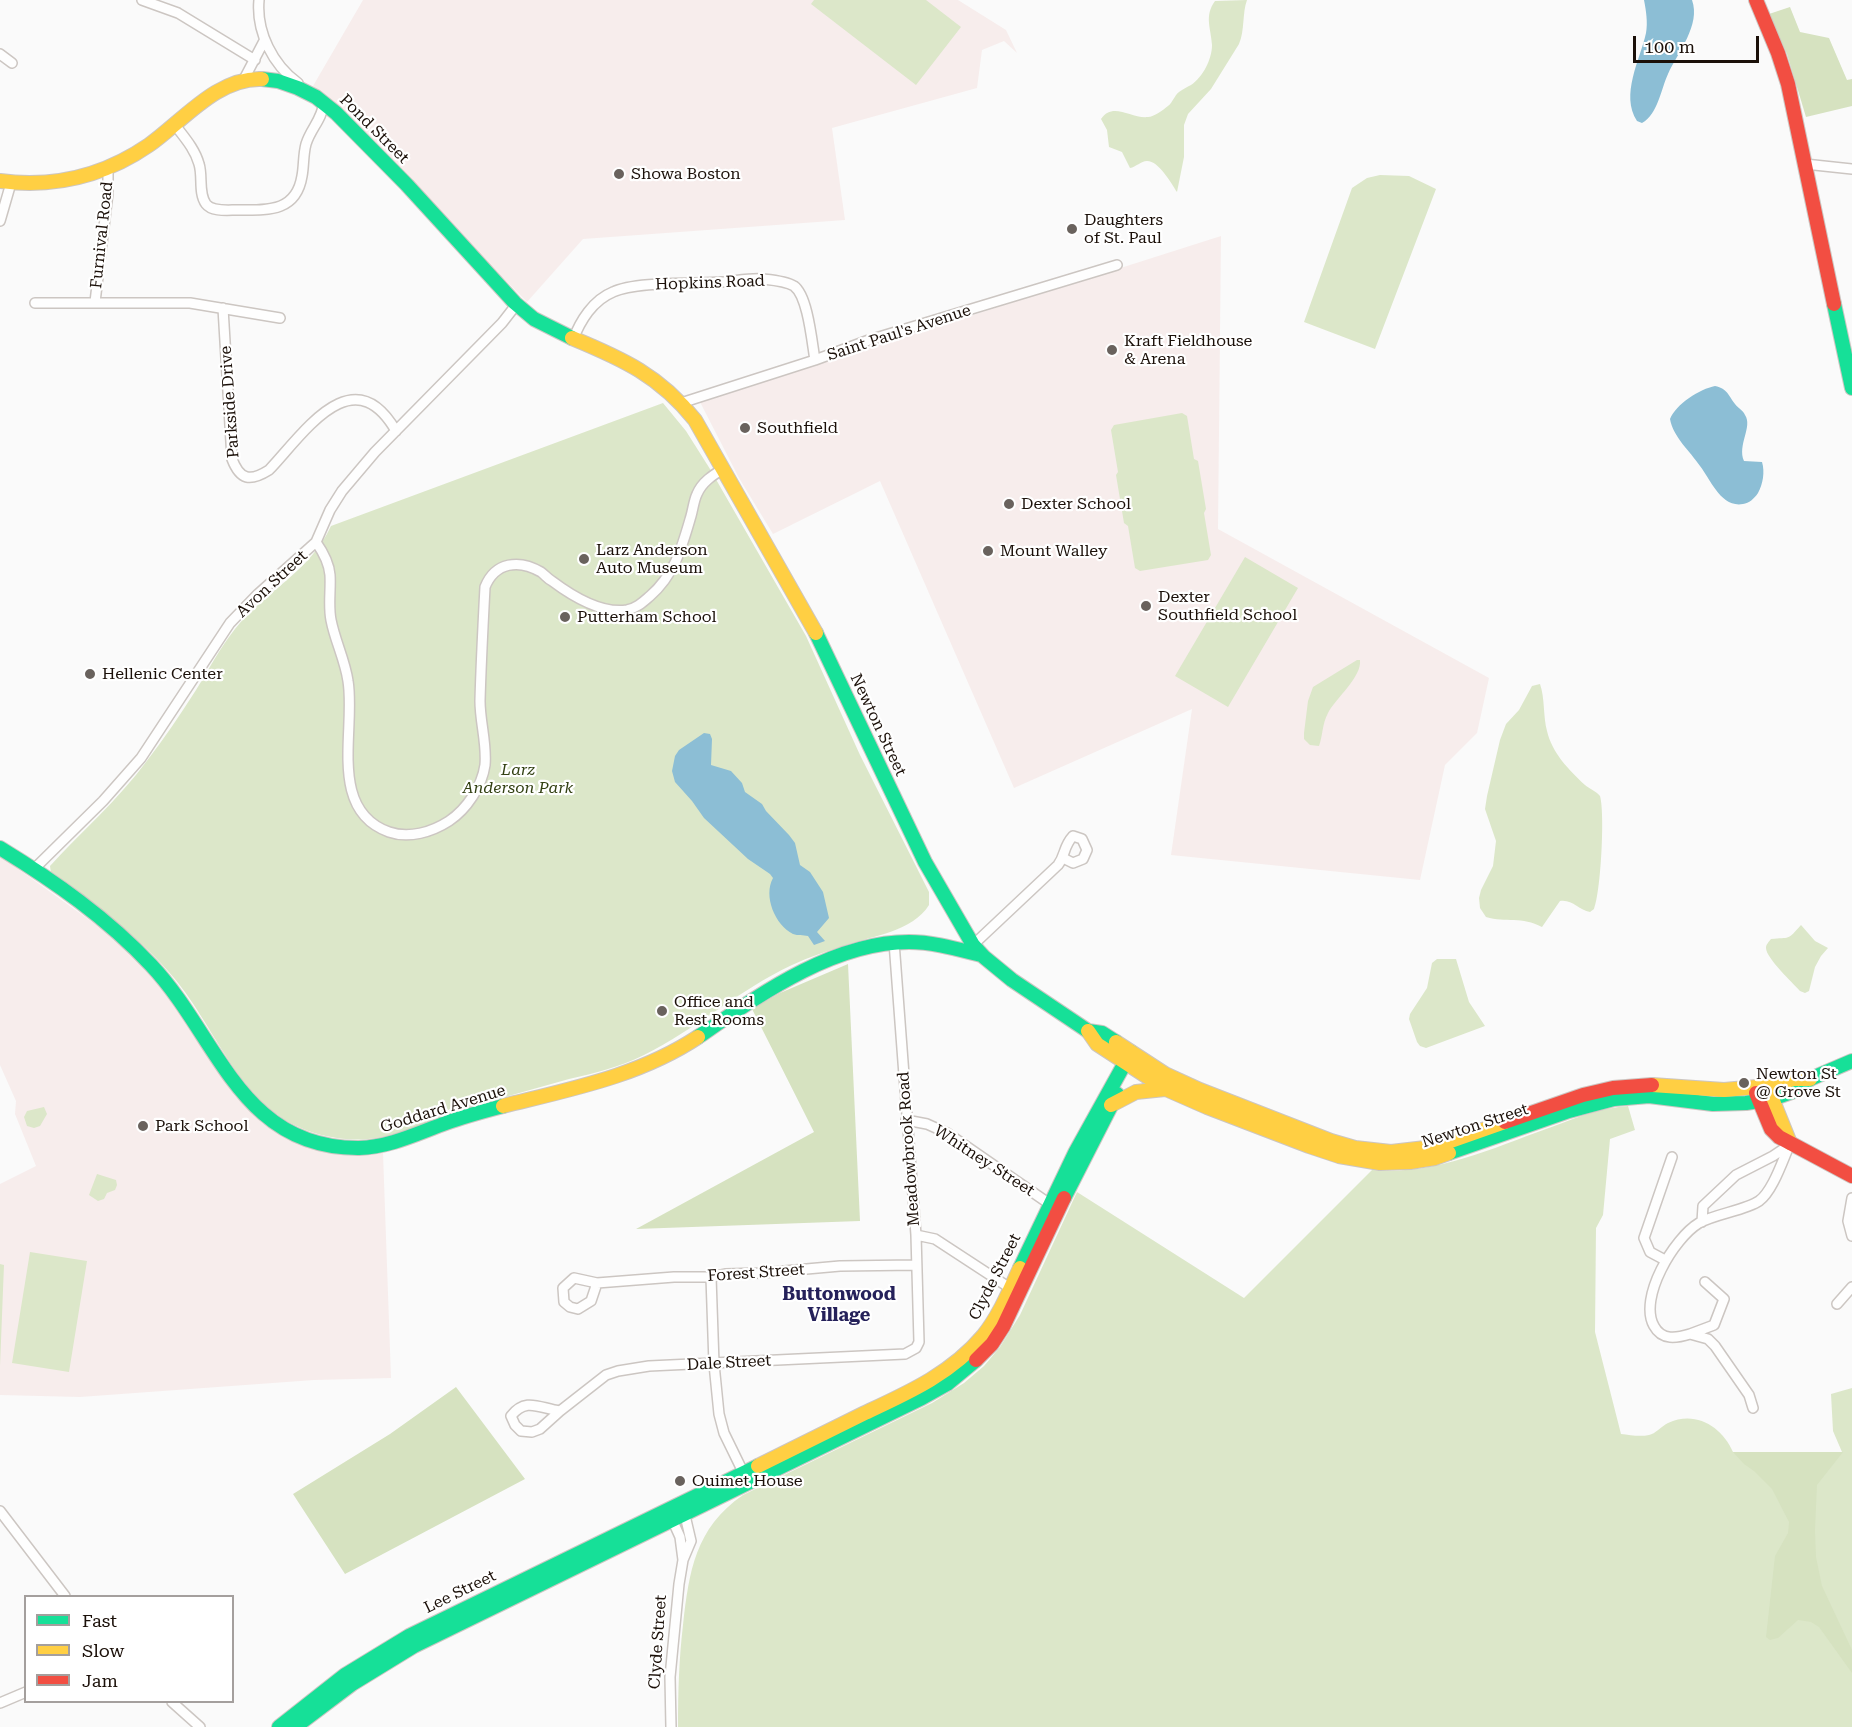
<!DOCTYPE html>
<html>
<head>
<meta charset="utf-8">
<style>
	body { margin:0 }
	#map { position:relative; width:1852px; height:1727px; overflow:hidden; background:#fafafa; font-family:"Roboto Serif",serif }
	canvas { display:block }
	.legend { position:absolute; left:24px; top:1595px; width:210px; height:108px; box-sizing:border-box; background:#fff; border:2px solid #a49f9d; margin:0; padding:8px 10px; list-style:none; font-size:18px; color:#1b1009 }
	.legend li { display:flex; align-items:center; gap:12px; height:30px }
	.legend b { width:30px; border:2px solid #a49f9d }
	.scale { position:absolute; left:1633px; top:36px; width:126px; height:27px; box-sizing:border-box; border:3px solid #1b1009; border-top:0; padding-left:8px; font-size:18px; line-height:21px; white-space:nowrap; color:#1b1009; -webkit-text-stroke:4px #fff; paint-order:stroke }
</style>
</head>
<body>
<div id="map">
<canvas width="1852" height="1727"></canvas>
<ul class="legend">
<li><b style="height:8px;background:#16e098"></b>Fast</li>
<li><b style="height:8px;background:#ffcf43"></b>Slow</li>
<li><b style="height:8px;background:#f24e42"></b>Jam</li>
</ul>
<div class="scale">100 m</div>
</div>
<script>
const c = document.querySelector('canvas').getContext('2d');
c.lineJoin = 'round';
function fillPath(path, color) { c.fillStyle = color; c.fill(path, 'evenodd'); }
function trace(path, color, width, dash) { c.strokeStyle = color; c.lineWidth = width; c.lineCap = dash ? 'butt' : 'round'; c.setLineDash(dash || []); c.stroke(path); }
function label(font, color, halo, rows, align = 'center') {
  c.font = font + ' "Roboto Serif",serif'; c.lineWidth = 4.5; c.setLineDash([]); c.textBaseline = 'middle'; c.strokeStyle = halo; c.fillStyle = color; for (const [text, x, y, turn = 0] of rows) {
    c.save(); c.translate(x, y); c.rotate((+turn || 0) * Math.PI / 180); c.textAlign = isNaN(turn) ? turn : align; if (halo) c.strokeText(text, 0, 0); c.fillText(text, 0, 0); c.restore();
  }
}
const education = new Path2D(`
	M363,0H958L1006,30L1017,53L1004,41L982,50L977,88L832,128L845,220L583,239L527,302L313,86Z
	M1221,236L1218,529L1489,678L1477,733L1445,765L1420,880L1171,855L1192,709L1014,788L880,481L773,534L739,478L700,402Z
	M0,856L95,924L137,959L156,979L187,1021L234,1095L262,1123L288,1139L315,1150L354,1156L383,1153L391,1378L314,1380L80,1397L0,1395V1184L36,1166L15,1114L16,1101L0,1065Z`);
const green = new Path2D(`
	M814,0H926L961,27L916,85L811,4Z
	M1247,0C1242,14 1245,30 1239,44L1211,89L1188,114L1184,125V157L1177,192C1171,183 1159,161 1147,161C1141,161 1136,167 1130,168L1122,152L1109,147L1107,130L1101,119C1113,101 1131,119 1148,117C1154,117 1163,110 1168,106C1173,102 1174,96 1179,92C1183,89 1187,87 1191,85C1203,77 1212,59 1212,45C1211,28 1204,16 1215,1Z
	M1380,175L1409,176L1436,189L1375,349L1304,322L1352,188L1367,178Z
	M663,403L686,431L710,469L806,636L860,755L929,892V905C913,931 873,936 846,945C828,951 809,957 792,965C739,990 696,1029 644,1055C620,1067 595,1073 569,1079C537,1088 505,1097 473,1106C440,1116 401,1136 368,1139C346,1141 322,1137 301,1128C238,1101 216,1028 174,978C139,936 96,905 51,873L50,866C82,831 118,800 146,762C164,739 180,715 196,690C209,669 220,648 235,629C267,589 309,573 331,526Z
	M1182,413L1187,416L1194,459L1198,461L1206,509L1204,513L1211,555L1208,560L1140,571L1135,568L1128,526L1124,523L1116,475L1118,472L1111,430L1114,425Z
	M1245,557L1298,588L1228,707L1175,676Z
	M1357,660H1360C1362,677 1336,698 1328,713C1322,724 1323,735 1319,746L1310,745L1304,739V733L1308,701L1313,687Z
	M1540,684C1545,698 1543,716 1547,731C1552,753 1569,770 1585,785C1590,789 1596,791 1600,796C1605,813 1601,892 1594,909L1590,912C1579,910 1572,899 1560,901L1542,927C1522,916 1506,923 1486,917L1480,908L1479,898L1481,890L1493,866L1496,841L1485,809L1487,796L1500,740L1506,724L1519,710L1532,686Z
	M1801,925L1815,941L1828,948L1821,956L1815,967L1809,991L1805,993L1800,991C1793,983 1766,958 1766,948C1766,944 1769,942 1771,939C1790,937 1787,941 1801,925Z
	M1437,959H1456L1469,1002L1485,1026L1426,1048L1420,1046L1417,1042L1409,1019L1410,1014L1427,988L1432,963Z
	M1628,1106L1635,1130L1610,1139L1603,1215L1596,1228L1595,1332L1621,1434C1630,1435 1640,1437 1649,1435C1655,1434 1662,1426 1668,1423C1696,1410 1722,1427 1733,1452H1842L1833,1431L1831,1394L1852,1388V1727H678C678,1692 679,1659 683,1625C689,1572 695,1528 743,1495L932,1403L964,1383L984,1366L1000,1347L1020,1315L1077,1192L1244,1298L1372,1170C1437,1176 1497,1146 1557,1125C1580,1116 1603,1108 1628,1106Z
	M44,1107L47,1114L40,1126L34,1128L27,1126L24,1117L27,1111Z
	M97,1174L116,1180L117,1185L115,1190L107,1193L104,1199L98,1201L89,1195Z
	M30,1252L87,1261L69,1372L12,1363Z
	M0,1264L4,1265L0,1366Z`);
const forest = new Path2D(`
	M1790,7L1800,32L1829,38L1847,80L1852,79V106L1806,117L1787,54L1769,14Z
	M848,964L860,1221L636,1229L814,1132L752,1009L780,993Z
	M456,1387L525,1479L345,1574L293,1494L390,1434Z
	M1733,1452H1843L1817,1485L1815,1530L1816,1557L1822,1586L1852,1650V1673L1819,1627L1811,1622L1798,1620L1778,1638L1770,1640L1766,1637L1775,1556L1788,1533L1789,1522L1772,1489L1754,1471L1744,1464Z`);
const water = new Path2D(`
	M1644,0H1692C1701,25 1678,52 1668,74C1661,89 1658,114 1642,123L1637,121C1620,95 1640,60 1646,33C1648,23 1646,10 1644,0Z
	M1715,386C1728,389 1728,395 1735,404C1738,408 1743,410 1745,415C1753,427 1737,445 1744,461L1762,462C1765,472 1763,484 1758,493C1754,499 1749,503 1743,504C1721,508 1711,480 1700,466C1690,451 1673,437 1670,419C1676,404 1700,389 1715,386Z
	M704,733L710,734L712,739L711,765L731,771L742,783L745,792L762,804L766,811L789,835L795,843L800,865L810,872L823,892L829,918L817,932L825,941L814,945L808,936C803,935 798,936 793,934C775,925 763,896 773,878L770,874L748,859L704,818L692,801L675,782L672,771L675,756L679,750Z`);
const street = new Path2D(`
	M142,0L178,13L255,60
	M259,0C256,32 273,65 298,83
	M0,54L12,63
	M242,83L264,41
	M175,125C184,137 195,149 199,164C203,176 198,193 206,204C212,212 228,210 237,210C266,210 296,213 302,176C304,166 303,155 306,144C311,128 322,120 324,102L321,100
	M1805,164L1852,169
	M0,221L11,183
	M95,302L108,193V169
	M35,303H190L280,318
	M223,308L232,459C240,480 250,482 269,470C304,433 353,357 396,431
	M573,340C580,321 593,300 613,292C635,281 695,284 722,282C735,281 750,278 763,279C773,280 786,281 794,286C808,296 812,343 815,360
	M681,403L815,360L869,340L1117,265
	M316,542C323,552 329,562 330,575C331,590 328,605 331,620C335,641 345,660 348,681C356,729 327,810 389,832C409,839 432,832 449,821C467,809 482,786 485,765C487,744 480,722 480,701C481,663 483,625 485,587C495,562 519,559 541,572C545,575 548,579 552,581C572,596 601,614 627,610C637,608 643,602 650,596C675,574 682,547 691,516C693,509 694,500 697,494C702,482 713,475 723,469
	M34,869L103,801L141,758L230,623L258,594L316,542L330,510L342,491L375,452L502,323L516,305
	M973,945L1058,865C1066,854 1063,847 1073,836L1082,839L1087,850L1083,859L1073,863L1063,858
	M906,1120L927,1124L947,1133L1054,1207
	M1852,1198L1848,1221L1852,1236
	M1702,1222L1703,1206L1736,1175L1773,1156L1788,1146
	M916,1235L935,1239L1013,1290
	M1665,1260L1650,1252L1644,1238L1672,1157
	M711,1277L714,1364L719,1414L724,1433L745,1476
	M1705,1282L1724,1299L1714,1325L1690,1334L1708,1339L1715,1346L1749,1395L1753,1408
	M597,1283L574,1278L563,1288L564,1302L570,1307L578,1309L591,1301L597,1283L674,1277H711L725,1274L762,1273L840,1266L916,1265
	M1837,1304L1852,1287
	M1690,1334C1677,1338 1662,1341 1654,1326C1638,1298 1674,1238 1699,1223C1715,1214 1746,1210 1759,1201C1773,1191 1783,1159 1790,1144
	M560,1411C539,1408 526,1397 511,1416L515,1425L521,1431L532,1432L540,1429L560,1411L606,1375L618,1371L649,1366L905,1354L916,1348L919,1342L916,1235L894,942
	M0,1511L65,1596
	M671,1517L680,1537L683,1560
	M172,1702L200,1727
	M0,1703L26,1692
	M671,1727L670,1677L679,1584L683,1560L691,1541L684,1511`);
const fast = new Path2D(`
	M262,79L278,81L298,88L316,97L336,113L407,185L515,303L534,319L572,338
	M1834,304L1852,388
	M816,633L925,862L973,945L984,957L1012,980L1088,1031L1102,1033L1116,1042
	M0,848C54,881 107,918 151,965C218,1036 240,1149 359,1148C390,1147 418,1133 446,1123C465,1116 484,1111 503,1106
	M698,1037C758,996 832,942 909,942C933,942 957,949 981,955
	M1449,1153L1569,1111L1614,1099L1649,1096L1713,1104L1746,1103L1772,1099L1792,1092L1810,1079L1852,1061
	M1064,1198L1117,1094
	M1020,1268L1075,1153L1131,1052
	M279,1727L345,1675L409,1636L758,1466
	M295,1727L352,1684L414,1646L922,1398L947,1384L976,1360`);
const slow = new Path2D(`
	M0,181C54,188 104,176 149,145C182,122 217,77 262,79
	M572,338C623,359 660,376 695,420L816,633
	M1088,1031L1097,1044L1166,1089L1207,1107L1309,1146L1339,1156L1380,1163L1410,1162L1435,1158L1449,1153
	M1116,1042L1165,1074L1200,1090L1331,1141L1355,1148L1391,1152L1434,1147L1505,1122
	M1652,1085L1724,1090L1768,1086L1794,1079H1810
	M1769,1091L1790,1143
	M1111,1105L1136,1092L1165,1089
	M503,1106C571,1089 639,1076 698,1037
	M758,1466C794,1448 829,1431 865,1413C908,1393 951,1374 983,1336C999,1316 1009,1292 1020,1268`);
const jam = new Path2D(`
	M1756,0L1778,53L1788,84L1834,304
	M1756,1093L1771,1129L1779,1137L1852,1176
	M1505,1122L1583,1095L1613,1088L1652,1085
	M976,1360L992,1344L1003,1327L1064,1198`);
const markers = [
	[619,174,6,"#69625d"],
	[1072,229,6,"#69625d"],
	[1112,350,6,"#69625d"],
	[745,428,6,"#69625d"],
	[1009,504,6,"#69625d"],
	[988,551,6,"#69625d"],
	[584,559,6,"#69625d"],
	[1146,606,6,"#69625d"],
	[565,617,6,"#69625d"],
	[90,674,6,"#69625d"],
	[662,1011,6,"#69625d"],
	[1744,1083,6,"#69625d"],
	[143,1126,6,"#69625d"],
	[680,1481,6,"#69625d"]
];
const streetNames = [
	["Pond Street",374,129,45],
	["Furnival Road",102,235,-84],
	["Hopkins Road",710,283,-2],
	["Saint Paul's Avenue",899,333,-18],
	["Parkside Drive",230,402,-94],
	["Avon Street",272,584,-43],
	["Newton Street",878,725,65],
	["Goddard Avenue",443,1109,-17],
	["Newton Street",1475,1126,-18],
	["Meadowbrook Road",909,1149,-94],
	["Whitney Street",984,1161,33],
	["Forest Street",756,1273,-4],
	["Clyde Street",995,1277,-63],
	["Dale Street",729,1363,-3],
	["Lee Street",460,1592,-26],
	["Clyde Street",658,1642,-86]
];
const poiNames = [
	["Showa Boston",631,174],
	["Daughters",1084,220],
	["of St. Paul",1084,238],
	["Kraft Fieldhouse",1124,341],
	["& Arena",1124,359],
	["Southfield",757,428],
	["Dexter School",1021,504],
	["Larz Anderson",596,550],
	["Auto Museum",596,568],
	["Mount Walley",1000,551],
	["Dexter",1158,597],
	["Southfield School",1158,615],
	["Putterham School",577,617],
	["Hellenic Center",102,674],
	["Office and",674,1002],
	["Rest Rooms",674,1020],
	["Newton St",1756,1074],
	["@ Grove St",1756,1092],
	["Park School",155,1126],
	["Ouimet House",692,1481]
];
const parkNames = [
	["Larz",518,770],
	["Anderson Park",518,788]
];
const neighbourhoodNames = [
	["Buttonwood",839,1295],
	["Village",839,1316]
];
fillPath(education, '#f7edec');
fillPath(green, '#dce7c9');
fillPath(forest, '#d6e2c0');
fillPath(water, '#8cbed5');
trace(street, '#ccc6c2', 12);
trace(fast, '#ccc6c2', 16);
trace(slow, '#ccc6c2', 16);
trace(jam, '#ccc6c2', 16);
trace(street, '#fefefe', 9);
trace(fast, '#16e098', 14);
trace(slow, '#ffcf43', 14);
trace(jam, '#f24e42', 14);
for (const [x, y, r, color] of markers) { const dot = new Path2D(); dot.arc(x, y, r, 0, 2 * Math.PI); c.fillStyle = color; c.fill(dot); trace(dot, '#fff', 2); }
label('16px', '#1b1009', '#fff', streetNames);
label('16px', '#1b1009', '#fff', poiNames, 'left');
label('italic 16px', '#334113', '#fff', parkNames);
label('bold 18px', '#25215a', '#fff', neighbourhoodNames);
</script>
</body>
</html>
